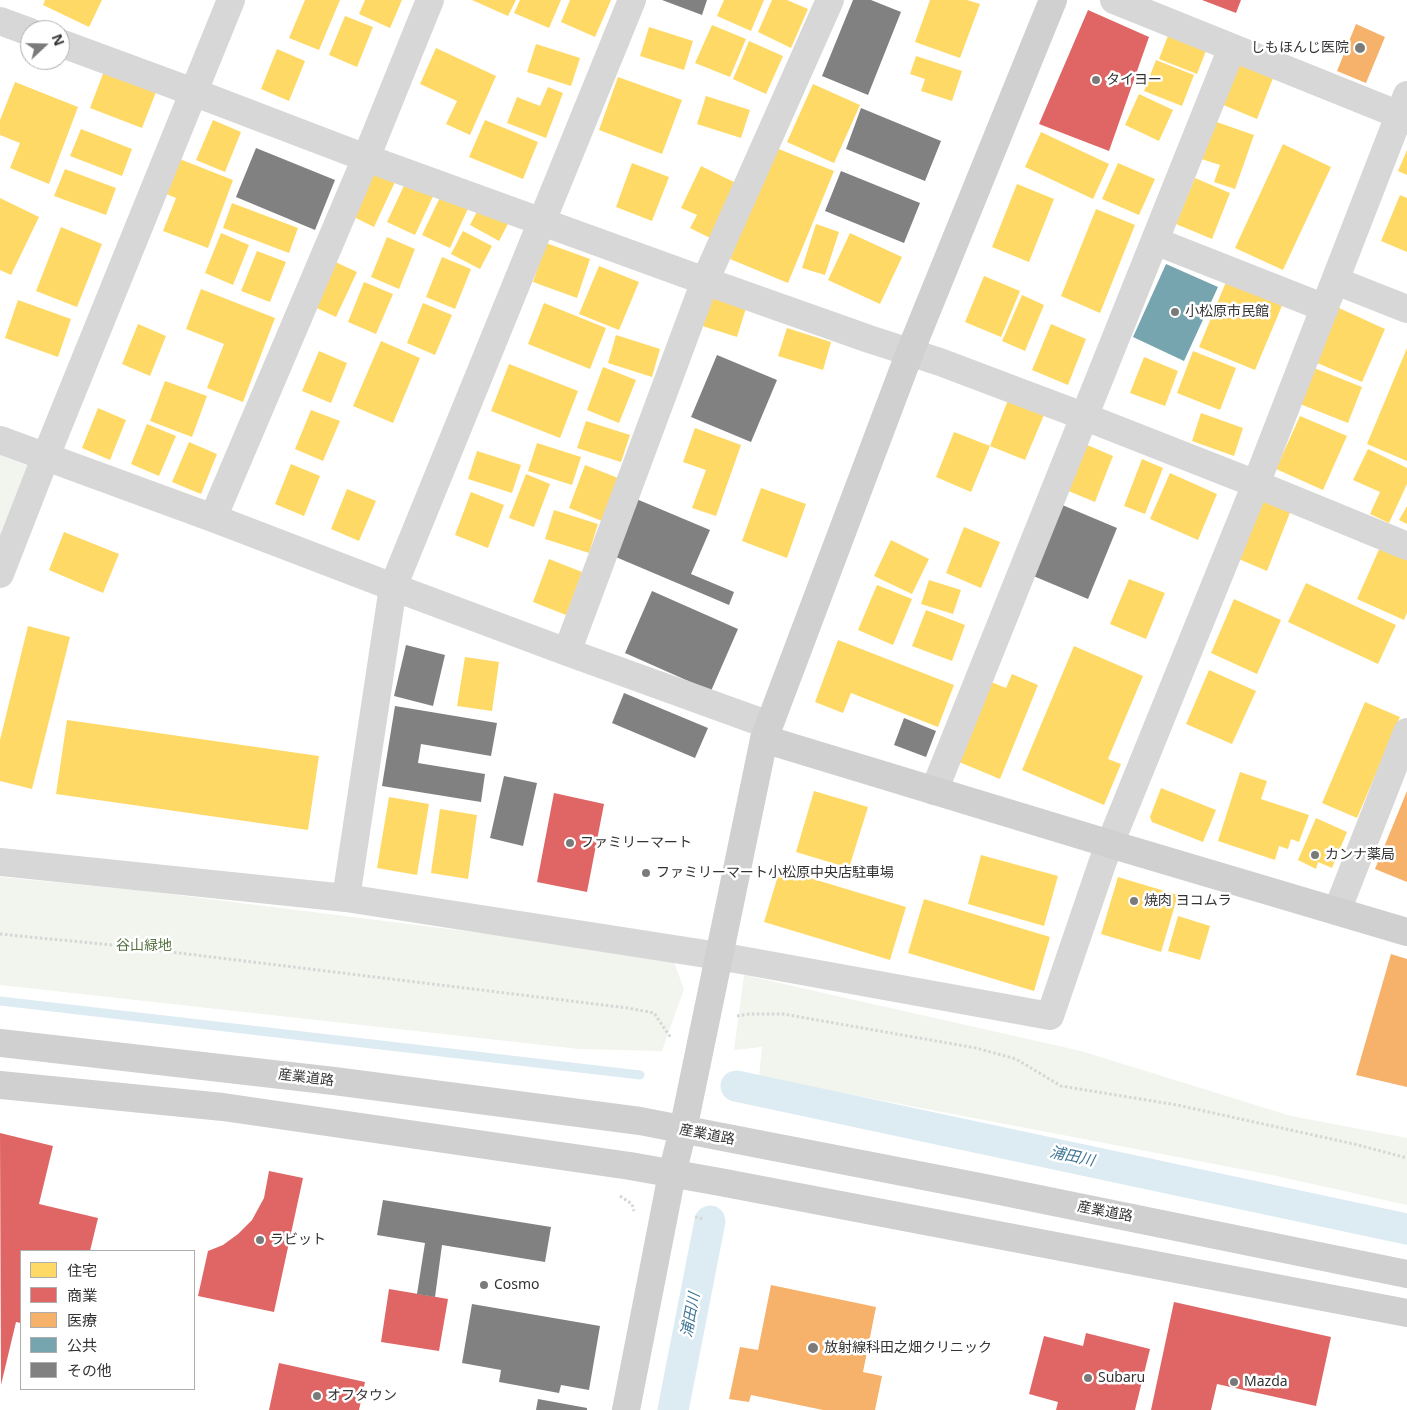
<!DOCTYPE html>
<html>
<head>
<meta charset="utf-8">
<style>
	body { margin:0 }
	#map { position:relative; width:1407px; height:1410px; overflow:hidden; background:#fff; font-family:"Noto Sans","Noto Sans JP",sans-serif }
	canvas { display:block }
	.legend { position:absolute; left:20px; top:1250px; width:175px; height:140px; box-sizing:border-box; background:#fff; border:1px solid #adadad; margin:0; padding:6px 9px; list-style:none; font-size:15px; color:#333 }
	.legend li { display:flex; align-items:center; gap:10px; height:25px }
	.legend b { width:25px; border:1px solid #adadad }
	.north { position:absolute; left:20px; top:20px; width:50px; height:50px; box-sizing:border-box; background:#fff; border:1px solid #adadad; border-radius:50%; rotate:69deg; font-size:14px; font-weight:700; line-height:20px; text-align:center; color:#333 }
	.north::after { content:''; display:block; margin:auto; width:18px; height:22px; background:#7a7a7a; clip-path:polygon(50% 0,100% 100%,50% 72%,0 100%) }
</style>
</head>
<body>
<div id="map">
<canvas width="1407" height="1410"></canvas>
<ul class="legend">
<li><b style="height:14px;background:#ffd966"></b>住宅</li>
<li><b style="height:14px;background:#e06666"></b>商業</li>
<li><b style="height:14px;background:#f6b26b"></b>医療</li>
<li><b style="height:14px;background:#76a5af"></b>公共</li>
<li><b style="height:14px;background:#818181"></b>その他</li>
</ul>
<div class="north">N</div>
</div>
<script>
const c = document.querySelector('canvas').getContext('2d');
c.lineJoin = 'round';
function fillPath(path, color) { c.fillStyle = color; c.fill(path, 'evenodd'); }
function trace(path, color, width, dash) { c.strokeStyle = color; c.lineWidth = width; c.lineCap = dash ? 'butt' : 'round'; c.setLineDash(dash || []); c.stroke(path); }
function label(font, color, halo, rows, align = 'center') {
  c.font = font + ' "Noto Sans","Noto Sans JP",sans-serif'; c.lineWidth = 5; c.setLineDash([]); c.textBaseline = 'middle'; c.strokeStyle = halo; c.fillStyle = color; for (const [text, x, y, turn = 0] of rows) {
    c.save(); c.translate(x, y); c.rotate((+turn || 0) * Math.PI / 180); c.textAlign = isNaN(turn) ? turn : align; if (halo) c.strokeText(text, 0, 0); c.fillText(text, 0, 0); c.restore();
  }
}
const green = new Path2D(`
	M0,455L28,466L0,536Z
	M0,877L145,891L672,957L684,989L662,1051L579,1049L0,985Z
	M744,975L1081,1051L1291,1116L1407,1138V1205L1272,1175L759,1077L762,1047L734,1050Z`);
const homes = new Path2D(`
	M45,0H102L89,27L43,5Z
	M305,0H340L319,50L289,38Z
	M365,0H402L390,28L359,14Z
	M472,0H516L508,16Z
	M520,0H561L549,28L514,13Z
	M570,0H611L595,37L561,22Z
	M724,0H764L751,31L717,16Z
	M772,0H787L808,9L791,48L758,32Z
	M930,0H967L980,4L960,58L915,42Z
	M345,16L373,27L357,67L329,55Z
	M712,25L746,39L730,77L695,63Z
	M649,27L693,41L684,70L640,56Z
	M1171,28L1209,43L1197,74L1159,59Z
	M749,41L783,56L766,94L733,79Z
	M536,44L580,58L571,86L527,72Z
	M436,48L496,76L470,135L446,124L457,101L420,84Z
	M277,49L305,61L289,101L261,89Z
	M916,56L962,71L952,101L921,91L925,79L910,74Z
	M1240,58L1275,73L1257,119L1221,104Z
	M1156,60L1194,75L1182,106L1144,91Z
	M104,71L156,92L142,128L90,108Z
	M618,77L682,100L662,154L599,130Z
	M15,82L78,107L49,184L10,168L20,143L0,135V120Z
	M813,84L860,105L834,163L787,142Z
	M548,87L563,93L546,138L507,123L517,97L540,106Z
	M1139,94L1173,110L1159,141L1125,125Z
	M706,96L750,110L741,138L697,124Z
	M1208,119L1254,135L1235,189L1214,182L1220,165L1195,157Z
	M213,120L241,132L225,172L196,160Z
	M485,120L538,142L523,179L469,157Z
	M81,129L132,149L122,176L70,156Z
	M1041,132L1109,164L1093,199L1025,167Z
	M1283,144L1331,167L1283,270L1235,248Z
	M776,148L834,171L788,283L730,259Z
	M1407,150V175L1398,171Z
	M172,156L233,180L208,248L163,231L176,198L159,191Z
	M632,163L669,177L652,221L616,207Z
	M1118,163L1155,179L1139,215L1102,199Z
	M701,166L738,184L712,239L690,228L697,215L681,208Z
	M65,169L116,188L106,215L54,196Z
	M367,169L395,182L374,227L346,213Z
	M408,177L436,190L415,235L387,222Z
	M1195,178L1230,193L1212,239L1176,224Z
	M1017,184L1054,199L1029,262L992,247Z
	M443,191L470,204L450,248L422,235Z
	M1400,195L1407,198V252L1381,241Z
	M0,198L39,217L11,275L0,270Z
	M482,202L511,218L499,241L470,225Z
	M232,203L298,228L289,253L223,228Z
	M1096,209L1135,225L1100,313L1061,296Z
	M816,224L839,232L825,275L802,268Z
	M61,227L102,244L77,307L36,291Z
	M463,231L492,246L480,269L451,254Z
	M221,233L249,245L233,285L205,273Z
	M850,233L902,257L880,304L828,280Z
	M387,237L415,249L399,289L371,277Z
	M546,243L590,259L577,298L533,282Z
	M257,251L286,262L270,302L241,291Z
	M442,257L471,269L455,309L426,297Z
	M329,259L357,272L336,317L308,304Z
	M599,266L639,282L619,330L579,314Z
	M984,276L1020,291L1001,337L965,322Z
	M1228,277L1284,301L1255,370L1199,347Z
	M364,282L393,294L376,334L348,322Z
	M201,289L275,318L243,402L207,388L224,344L186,329Z
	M702,294L746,308L737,337L693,323Z
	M1022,295L1044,305L1025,351L1002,341Z
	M18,300L71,319L58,357L5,338Z
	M423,303L452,315L435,355L407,343Z
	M544,303L606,328L590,369L528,344Z
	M1339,308L1385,329L1362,382L1315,362Z
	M138,324L166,336L150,376L122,364Z
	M1051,324L1086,339L1068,385L1032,370Z
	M787,328L831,342L823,370L778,356Z
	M616,335L660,349L652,377L608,363Z
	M381,341L420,358L393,423L353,406Z
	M1407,348V461L1367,444Z
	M319,351L347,363L331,403L302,391Z
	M1193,351L1236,368L1220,410L1177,393Z
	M1144,357L1178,371L1165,406L1130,393Z
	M509,364L578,391L560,438L491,411Z
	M1309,366L1362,387L1348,423L1295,402Z
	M603,367L636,380L619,423L587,410Z
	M165,381L207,396L192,437L150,421Z
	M1008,400L1044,415L1025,460L990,446Z
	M98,408L126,420L110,460L82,448Z
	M311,410L340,421L323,461L295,449Z
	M1201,413L1243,428L1234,456L1192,441Z
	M1300,416L1347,436L1323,490L1276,469Z
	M586,421L630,435L621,462L577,448Z
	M147,424L176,436L159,476L131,464Z
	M695,428L741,445L716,516L692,508L706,470L683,462Z
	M954,432L990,446L971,492L936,477Z
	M1078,441L1113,456L1095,502L1059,487Z
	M189,442L217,454L201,494L172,482Z
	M537,443L581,457L572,485L528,471Z
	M1368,449L1407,468V484L1389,523L1370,514L1380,492L1353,480Z
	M477,451L521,465L512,493L468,479Z
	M1142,459L1163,468L1145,514L1124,506Z
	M291,464L320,476L304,516L275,504Z
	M585,465L618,478L602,521L569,508Z
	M1170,473L1217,494L1198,540L1150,519Z
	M526,474L550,484L534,527L509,518Z
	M761,488L806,504L787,558L742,541Z
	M347,489L376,501L359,541L331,529Z
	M471,492L504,505L488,548L455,535Z
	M1260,492L1293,505L1267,571L1234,557Z
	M1407,506V524L1399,520Z
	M554,510L598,524L589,553L545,539Z
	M964,527L1000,542L981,588L946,573Z
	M64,532L119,554L103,593L49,570Z
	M891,540L929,559L912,594L874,576Z
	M1381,545L1407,557V613L1404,620L1357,599Z
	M549,559L582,572L566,615L533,602Z
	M1129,579L1165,593L1146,639L1110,624Z
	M929,580L961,590L953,614L921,604Z
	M1306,583L1396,625L1378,664L1288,622Z
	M877,585L912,599L893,645L858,630Z
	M1234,599L1281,620L1257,674L1211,653Z
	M926,610L965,625L952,661L912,646Z
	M28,626L70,637L32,789L0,781V740Z
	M838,640L954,685L938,727L851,693L843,713L815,702Z
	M1074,646L1143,676L1108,759L1121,764L1104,805L1022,770Z
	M465,657L499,662L492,711L457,706Z
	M1209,670L1256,691L1232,744L1186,724Z
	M1012,674L1038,685L1000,779L959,762L991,682L1006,688Z
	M1365,702L1400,717L1357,818L1322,803Z
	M67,720L319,756L308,830L56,794Z
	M1240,772L1267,781L1261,799L1309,815L1299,842L1291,839L1288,849L1279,846L1275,860L1218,841Z
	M1161,788L1216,810L1203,842L1152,822L1150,817Z
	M814,791L868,807L849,868L796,852Z
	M389,797L429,804L417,875L377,868Z
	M440,809L477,815L468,879L431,873Z
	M1316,818L1347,832L1332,868L1318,862L1316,869L1298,860Z
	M981,855L1058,876L1044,926L968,904Z
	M780,869L906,907L890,960L764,922Z
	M1118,877L1178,895L1161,952L1101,934Z
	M924,899L1050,937L1034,991L908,953Z
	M1178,916L1210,926L1200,960L1168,951Z`);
const shops = new Path2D(`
	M1202,0H1241L1236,13Z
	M1088,10L1149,37L1109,151L1039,124Z
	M554,793L604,804L587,892L537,882Z
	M0,1133L53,1146L39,1204L98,1218L90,1251H21V1323L16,1322L1,1385Z
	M269,1171L303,1178L274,1312L198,1296L208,1251L223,1245L238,1234L252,1220L264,1198Z
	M389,1289L448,1299L439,1351L381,1342Z
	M1174,1302L1331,1337L1316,1406L1217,1384L1211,1410H1151Z
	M1086,1333L1150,1349L1135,1410H1056L1058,1402L1029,1394L1044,1336L1083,1346Z
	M279,1363L365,1382L359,1410H269Z`);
const health = new Path2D(`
	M1356,24L1385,37L1366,83L1337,71Z
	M1407,791V882L1375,869Z
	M1391,954L1407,959V1087L1356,1075Z
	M771,1285L876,1307L863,1372L882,1376L875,1410H823L751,1395L749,1402L729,1399L740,1347L758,1350Z`);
const public = new Path2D(`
	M1166,264L1218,287L1184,361L1133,337Z`);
const stream = new Path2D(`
	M0,1001L640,1075`);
const canal = new Path2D(`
	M736,1086L1407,1229
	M673,1410L710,1221`);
const building = new Path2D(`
	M662,0H707L702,15Z
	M853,0H871L901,12L868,95L822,76Z
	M861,108L941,141L925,181L846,149Z
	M256,148L335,180L315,230L236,197Z
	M841,171L920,203L904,243L825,211Z
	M717,355L777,380L751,442L691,417Z
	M634,498L710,530L691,574L734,592L729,605L611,555Z
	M1060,504L1117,528L1088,599L1031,575Z
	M652,591L738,629L711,691L625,653Z
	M406,645L445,655L433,706L394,696Z
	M624,693L708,728L695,758L612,723Z
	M395,706L497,723L491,756L421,744L418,763L485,774L481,802L382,786Z
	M904,718L936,731L926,757L894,745Z
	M504,776L537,783L523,846L490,838Z
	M383,1200L551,1227L545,1262L442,1245L435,1297L417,1294L425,1243L377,1235Z
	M472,1304L600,1326L589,1390L561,1385L559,1393L499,1382L501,1370L462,1363Z
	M538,1399L587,1408V1410H536Z`);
const path = new Path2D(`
	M0,934L122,946L628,1008L654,1013L671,1038
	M737,1016L749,1014H783L976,1048L1016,1059L1061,1086L1177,1105L1354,1144L1407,1158
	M620,1196L632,1204L634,1211
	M695,1217L703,1219`);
const street = new Path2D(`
	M1114,0L1407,118
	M0,21L30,32
	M60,43L193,92L366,158L705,281L869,339L940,362L1083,416L1256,484L1407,546
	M1155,241L1325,308
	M1336,281L1407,309
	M0,440L213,518L393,587L567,652L769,725
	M213,518L366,158L430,0
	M0,574L46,456L231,0
	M567,652L705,281L830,0
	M934,791L1232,48
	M0,862L346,898L719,956L1050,1016L1103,861L1256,484L1407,95
	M346,898L393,587L632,0
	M1337,911L1407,732`);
const secondary = new Path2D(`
	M764,739L1110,844L1407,932
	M0,1043L334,1081L640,1121L985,1188L1407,1274
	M0,1085L223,1107L630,1166L720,1182L1407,1313
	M626,1410L672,1174L683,1130L764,739L910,352L1053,0`);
const markers = [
	[1360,48,6,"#7a7a7a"],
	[1096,80,5,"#7a7a7a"],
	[1175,312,5,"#7a7a7a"],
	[570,843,5,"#7a7a7a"],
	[1315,855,5,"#7a7a7a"],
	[646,873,5,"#7a7a7a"],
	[1134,901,5,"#7a7a7a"],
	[260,1240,5,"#7a7a7a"],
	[484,1285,5,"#7a7a7a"],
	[813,1348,6,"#7a7a7a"],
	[1088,1378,5,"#7a7a7a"],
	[1234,1382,5,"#7a7a7a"],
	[317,1396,5,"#7a7a7a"]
];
const poiNames = [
	["しもほんじ医院",1349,48,"right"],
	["タイヨー",1106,80],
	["小松原市民館",1185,312],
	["ファミリーマート",580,843],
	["カンナ薬局",1325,855],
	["ファミリーマート小松原中央店駐車場",656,873],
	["焼肉 ヨコムラ",1144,901],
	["ラビット",270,1240],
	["Cosmo",494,1285],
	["放射線科田之畑クリニック",824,1348],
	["Subaru",1098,1378],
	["Mazda",1244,1382],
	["オフタウン",327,1396]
];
const parkNames = [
	["谷山緑地",144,946]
];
const streetNames = [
	["産業道路",306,1078,7],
	["産業道路",707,1135,11],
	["産業道路",1105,1212,11]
];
const waterNames = [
	["浦田川",1072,1157,12],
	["浦田川",691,1315,-79]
];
fillPath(green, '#f1f5ed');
fillPath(homes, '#ffd966');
fillPath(shops, '#e06666');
fillPath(health, '#f6b26b');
fillPath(public, '#76a5af');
trace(stream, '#ddebf3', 9);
trace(canal, '#ddebf3', 31);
fillPath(building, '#818181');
trace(path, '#d6d6d6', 3, [2.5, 2.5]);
trace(street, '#d7d7d7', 28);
trace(secondary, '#d0d0d0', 28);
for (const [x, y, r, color] of markers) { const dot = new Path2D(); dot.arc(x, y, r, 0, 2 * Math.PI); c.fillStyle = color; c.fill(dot); trace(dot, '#fff', 2); }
label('14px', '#333', '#fff', poiNames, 'left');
label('14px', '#56703f', '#fff', parkNames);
label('14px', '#333', '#fff', streetNames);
label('italic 15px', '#3f7597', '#fff', waterNames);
</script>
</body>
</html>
